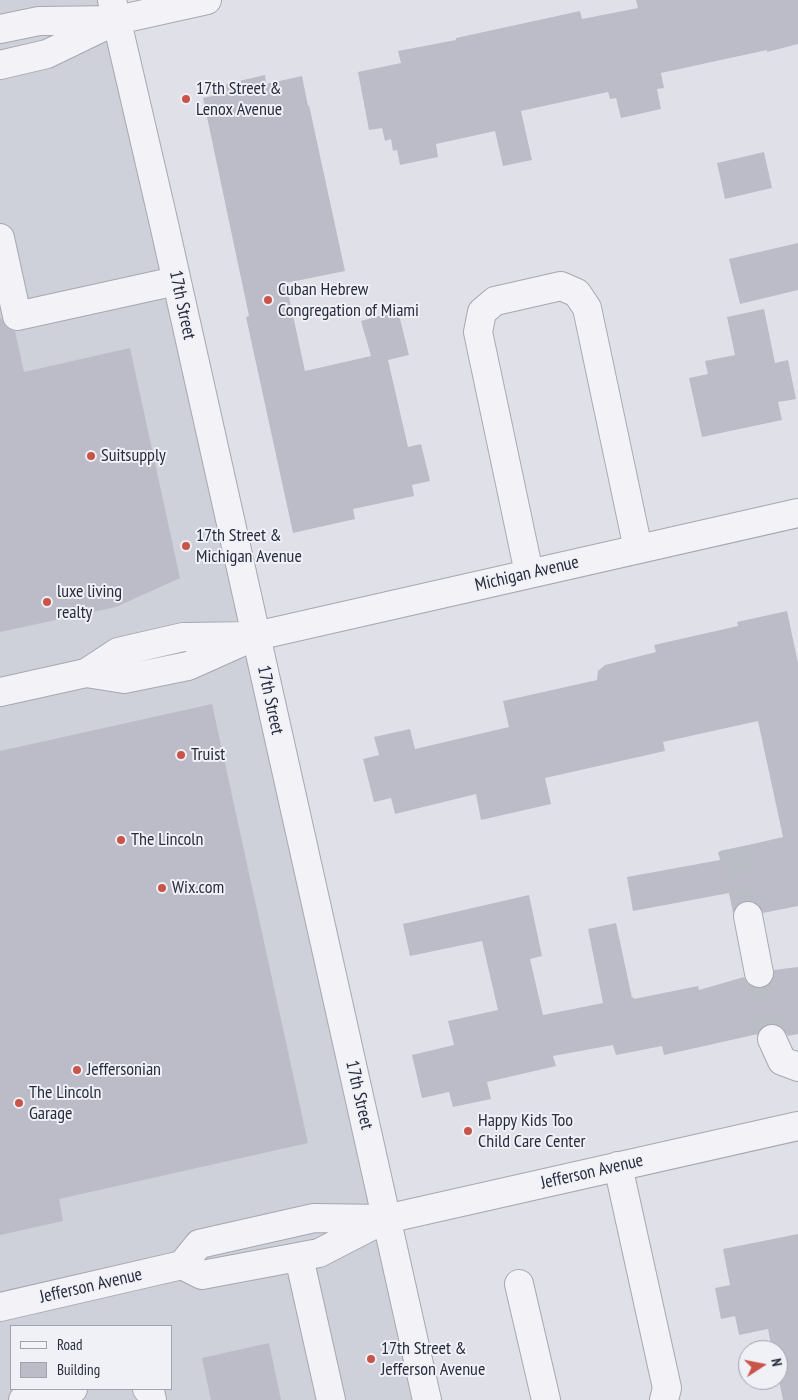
<!DOCTYPE html>
<html>
<head>
<meta charset="utf-8">
<style>
	body { margin:0 }
	#map { position:relative; width:798px; height:1400px; overflow:hidden; background:#e0e1e8; font-family:"PT Sans Narrow",sans-serif }
	canvas { display:block }
	.legend { position:absolute; left:10px; top:1325px; width:162px; height:65px; box-sizing:border-box; background:#f0f1f6; border:1px solid #a0a2ad; margin:0; padding:6px 9px; list-style:none; font-size:15px; color:#292c3f }
	.legend li { display:flex; align-items:center; gap:10px; height:25px }
	.legend b { width:25px; border:1px solid #a0a2ad }
	.north { position:absolute; left:738px; top:1340px; width:50px; height:50px; box-sizing:border-box; background:#f0f1f6; border:1px solid #a0a2ad; border-radius:50%; rotate:79deg; font-size:14px; font-weight:700; line-height:20px; text-align:center; color:#292c3f }
	.north::after { content:''; display:block; margin:auto; width:18px; height:22px; background:#c9544a; clip-path:polygon(50% 0,100% 100%,50% 72%,0 100%) }
</style>
</head>
<body>
<div id="map">
<canvas width="798" height="1400"></canvas>
<ul class="legend">
<li><b style="height:6px;background:#f3f3f7"></b>Road</li>
<li><b style="height:14px;background:#bbbcc8"></b>Building</li>
</ul>
<div class="north">N</div>
</div>
<script>
const c = document.querySelector('canvas').getContext('2d');
c.lineJoin = 'round';
function fillPath(path, color) { c.fillStyle = color; c.fill(path, 'evenodd'); }
function trace(path, color, width, dash) { c.strokeStyle = color; c.lineWidth = width; c.lineCap = dash ? 'butt' : 'round'; c.setLineDash(dash || []); c.stroke(path); }
function label(font, color, halo, rows, align = 'center') {
  c.font = font + ' "PT Sans Narrow",sans-serif'; c.lineWidth = 4; c.setLineDash([]); c.textBaseline = 'middle'; c.strokeStyle = halo; c.fillStyle = color; for (const [text, x, y, turn = 0] of rows) {
    c.save(); c.translate(x, y); c.rotate((+turn || 0) * Math.PI / 180); c.textAlign = isNaN(turn) ? turn : align; if (halo) c.strokeText(text, 0, 0); c.fillText(text, 0, 0); c.restore();
  }
}
const built = new Path2D(`
	M0,0H112L427,1400H0ZM11,1326H171V1389H11Z`);
const building = new Path2D(`
	M636,0H798V44L767,52V50L661,73L664,88L657,89L661,109L621,118L616,98L610,99L608,92L521,111L532,160L503,166L495,131L436,144L438,157L400,165L397,150L393,151L391,139L385,141L382,128L369,130L358,72L401,63L398,51L456,40V38L580,11L582,19L638,8Z
	M265,75L266,84L302,76L308,106L309,105L345,271L286,283L305,371L371,356L361,321L398,311L409,355L388,360L408,447L421,444L430,481L412,485L414,496L353,509L355,519L293,533L246,317L249,316L203,98L227,93L226,84Z
	M764,152L772,188L725,199L717,163Z
	M798,243V290L740,304L729,259Z
	M764,309L775,363L788,360L796,399L778,402L782,420L702,437L689,378L708,374L705,361L735,355L727,317Z
	M0,318H1L6,327L15,331L24,372L130,348L180,578L116,607L0,632Z
	M787,611L798,663V906L763,913L759,905L754,901H746L738,904L734,910L729,893L633,911L627,877L720,860L718,852L783,837L758,721L663,742L665,751L545,778L551,804L481,820L476,794L395,814L391,798L374,802L363,759L379,755L374,737L410,729L415,749L509,727L503,701L597,680L598,671L605,665L656,652L654,645L738,626L737,622Z
	M212,704L308,1143L59,1199L63,1221L0,1235V751Z
	M529,895L542,956L530,959L543,1015L603,1003L588,929L616,923L632,998L634,997V999L698,986L699,990L744,977L748,984L753,988H762L770,984L774,979V970L798,967V1034L788,1036L781,1027L773,1023L765,1025L760,1030L758,1034L664,1055L662,1046L616,1055L613,1045L553,1056L556,1066L487,1082L491,1099L453,1107L449,1092L422,1098L412,1055L454,1045L448,1021L498,1010L482,941L410,956L403,924Z
	M798,1234V1400H783L778,1376V1350H772L768,1329L739,1335L735,1316L721,1319L715,1288L730,1285L723,1249Z
	M269,1343L281,1400H211L202,1358Z`);
const minorTunnel = new Path2D(`
	M734,848L748,916
	M759,973L772,1039`);
const minor = new Path2D(`
	M112,0L164,224L427,1400
	M0,29L39,21L117,20L207,0
	M0,65L47,54L111,23
	M0,238L17,316L176,281
	M529,573L478,332L482,312L495,301L561,286L577,293L587,308L638,549
	M86,673L118,652L183,637L256,636L798,513
	M0,692L86,673L124,679L188,666L244,641
	M748,916L759,973
	M772,1039L782,1061L798,1067
	M618,1166L667,1388L664,1400
	M299,1257L331,1400
	M182,1265L199,1244L314,1218L386,1219L798,1126
	M519,1284L546,1400
	M0,1307L182,1265L202,1275L319,1253L383,1220
	M147,1389L150,1391L152,1400
	M23,1400L73,1389`);
const markers = [
	[186,99,5,"#c9544a"],
	[268,300,5,"#c9544a"],
	[91,456,5,"#c9544a"],
	[186,546,5,"#c9544a"],
	[47,602,5,"#c9544a"],
	[181,755,5,"#c9544a"],
	[121,840,5,"#c9544a"],
	[162,888,5,"#c9544a"],
	[77,1070,5,"#c9544a"],
	[19,1103,5,"#c9544a"],
	[468,1131,5,"#c9544a"],
	[371,1359,5,"#c9544a"]
];
const poiNames = [
	["17th Street &",196,89],
	["Lenox Avenue",196,110],
	["Cuban Hebrew",278,290],
	["Congregation of Miami",278,311],
	["Suitsupply",101,456],
	["17th Street &",196,536],
	["Michigan Avenue",196,557],
	["luxe living",57,592],
	["realty",57,613],
	["Truist",191,755],
	["The Lincoln",131,840],
	["Wix.com",172,888],
	["Jeffersonian",87,1070],
	["The Lincoln",29,1093],
	["Garage",29,1114],
	["Happy Kids Too",478,1121],
	["Child Care Center",478,1142],
	["17th Street &",381,1349],
	["Jefferson Avenue",381,1370]
];
const streetNames = [
	["17th Street",182,305,78],
	["Michigan Avenue",527,574,-13],
	["17th Street",270,700,78],
	["17th Street",359,1095,77],
	["Jefferson Avenue",592,1172,-13],
	["Jefferson Avenue",91,1286,-13]
];
fillPath(built, '#ced0da');
fillPath(building, '#bbbcc8');
trace(minorTunnel, '#bbbdc6', 28, [28, 14]);
trace(minor, '#a5a7b2', 30);
trace(minor, '#f3f3f7', 28);
for (const [x, y, r, color] of markers) { const dot = new Path2D(); dot.arc(x, y, r, 0, 2 * Math.PI); c.fillStyle = color; c.fill(dot); trace(dot, '#f0f1f6', 2); }
label('18px', '#292c3f', '#f0f1f6', poiNames, 'left');
label('18px', '#292c3f', '#f0f1f6', streetNames);
</script>
</body>
</html>
